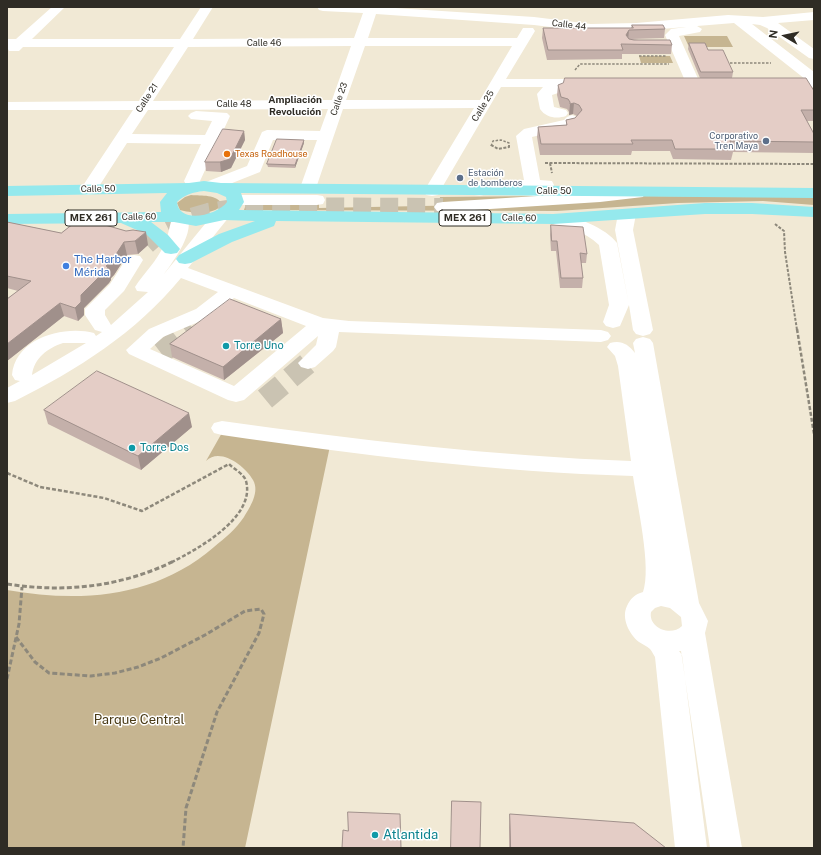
<!DOCTYPE html>
<html>
<head>
<meta charset="utf-8">
<style>
	body { margin:0 }
	#map { position:relative; width:821px; height:855px; overflow:hidden; background:#f1e9d5; font-family:"Public Sans",sans-serif }
	canvas { display:block }
	.frame { position:absolute; inset:0; border:8px solid #2f2c25; pointer-events:none }
	.north { position:absolute; left:765px; top:16px; width:40px; height:40px; -webkit-text-stroke:3px #fff; paint-order:stroke; rotate:279deg; font-size:11px; font-weight:700; line-height:16px; text-align:center; color:#2f2c25 }
	.north::after { content:''; display:block; margin:auto; width:14px; height:18px; background:#2f2c25; clip-path:polygon(50% 0,100% 100%,50% 72%,0 100%) }
</style>
</head>
<body>
<div id="map">
<canvas width="821" height="855"></canvas>
<div class="frame"></div>
<div class="north">N</div>
</div>
<script>
const c = document.querySelector('canvas').getContext('2d');
c.lineJoin = 'round';
function fillPath(path, color) { c.fillStyle = color; c.fill(path, 'evenodd'); }
function trace(path, color, width, dash) { c.strokeStyle = color; c.lineWidth = width; c.lineCap = dash ? 'butt' : 'round'; c.setLineDash(dash || []); c.stroke(path); }
function label(font, color, halo, rows, align = 'center') {
  c.font = font + ' "Public Sans",sans-serif'; c.lineWidth = 3; c.setLineDash([]); c.textBaseline = 'middle'; c.strokeStyle = halo; c.fillStyle = color; for (const [text, x, y, turn = 0] of rows) {
    c.save(); c.translate(x, y); c.rotate((+turn || 0) * Math.PI / 180); c.textAlign = isNaN(turn) ? turn : align; if (halo) c.strokeText(text, 0, 0); c.fillText(text, 0, 0); c.restore();
  }
}
const green = new Path2D(`
	M684,36H727L733,47H689Z
	M639,56H670L673,63H641Z
	M191,195C202,196 216,194 222,204C215,216 191,213 180,210L177,203L185,197Z
	M541,196V198L439,204L440,197Z
	M630,196L814,197V205L763,201L678,203L557,211L244,210L247,201L319,203V208L525,204Z
	M223,431L330,446L245,848H7V590C81,603 155,598 214,547C225,538 236,529 244,517C250,507 260,492 253,480C245,466 220,447 206,461Z`);
const minorTunnelFar1 = new Path2D(`
	M147,245L164,230L188,218L208,212L248,206L443,207
	M191,330L193,328`);
const minorTunnel = new Path2D(`
	M161,353L192,329
	M265,399L308,363`);
const pathFar3 = new Path2D(`
	M639,56H666
	M726,63H771
	M575,70L580,64H669
	M491,146L493,141L501,140L509,143V146`);
const pathFar2 = new Path2D(`
	M491,145L498,149L509,147V145
	M545,163L814,164
	M550,163L552,173
	M775,224L784,231L785,252L797,330`);
const pathFar1 = new Path2D(`
	M797,329L814,434
	M7,473L40,487L104,498L142,511L229,464C234,469 244,474 246,481C256,517 198,549 172,562`);
const path = new Path2D(`
	M7,584C65,593 121,587 174,561
	M16,637L35,662L49,673L91,676L115,673L138,667L161,658L205,635L245,611L261,609L264,614L259,633L217,712L186,808L183,848
	M7,679L19,624L22,587`);
const minor = new Path2D(`
	M52,7H65L32,39H180L201,7H213L193,39L354,38L363,13L323,11L319,10L317,7H380L534,17L591,24L636,23L728,15L763,17L814,12V20L778,23L814,49V59L809,58L767,28L760,25L752,24L814,72V87L774,86L772,83L774,80L805,79L734,23L697,26L702,29L700,32L679,36L700,83L698,86L693,87L688,86L686,83L665,35L671,29L686,27L636,31L591,32L534,25L376,14L368,38H517L523,28H533L535,31L506,79H593L598,80L600,83L598,86L562,87L563,89L561,92L552,95L554,107L566,110L568,113L566,116C557,119 546,118 540,109L537,94L543,87H501L440,191L438,195L432,196L426,195L424,191L474,108L343,109L316,188L314,192L308,193L302,192L300,188L317,140H273L260,172L212,191L206,190L204,186L206,182L247,166L262,132L267,130L320,131L328,109L148,110L132,134L205,135L212,121L191,119L188,116L191,113L196,111L227,113L230,116L200,181L204,187L202,191L196,192L190,191L184,181L201,144L127,143L94,194L88,195L82,194L80,190L133,110H7V102L139,101L174,47H23L19,51H9L7,47V39H16ZM351,46L332,100L153,101L188,47ZM365,46H512L480,100H346Z
	M572,115L577,117L580,120L574,127L532,137L540,180L552,181L554,185L552,189L542,190L540,195L534,196L528,195L525,190H490C485,196 481,196 474,195L472,191L479,181L485,180H524L516,136L524,129L564,120L567,117Z
	M637,188L643,189L645,193L643,197L600,202L443,212L437,211L434,207L437,203L443,202L600,192Z
	M236,195H317L323,196L325,200L323,204L317,205H236L230,204L228,200L230,196Z
	M627,209L633,210L636,214L633,230L653,330L650,334L643,336L636,334L633,330L629,305L620,326L613,328L606,326L603,322L609,305L599,245C585,231 566,227 547,223L544,219L547,215C566,211 606,227 617,243L629,305L615,230L618,214L621,210Z
	M220,212L226,213L229,217L188,268L323,318L349,321L601,330L608,332L611,336L608,340L601,342L339,332L336,347L333,351L315,367L308,369L301,367L298,363L316,345L318,336L244,400L236,402L228,400L129,354L126,350L149,329L196,309L218,292L181,278C136,333 77,370 15,401L7,403V388L20,381L15,380L12,375C15,338 64,325 94,333L96,336L102,332L95,330L85,315V309L110,284L128,256L134,255L140,256L143,260L124,291L105,310V315L111,325L148,292L137,291L135,287C144,273 157,261 164,245C169,236 169,223 174,215L180,214L186,215C197,230 173,262 164,274L214,213ZM234,298L306,326L234,386L150,349L163,337L210,317ZM63,343H86L32,375C34,358 48,348 63,343Z
	M643,337L650,339L653,343L699,603L708,621L705,633L742,848H710L681,651H679L682,655L707,848H675L655,657C653,654 652,651 650,649C647,646 642,644 639,642C629,634 621,618 627,606C630,599 635,594 643,592C652,568 637,504 633,476C495,472 359,455 222,435L214,433L211,428L214,423L222,421C358,440 494,456 631,461L618,366L615,356L607,347L610,343C621,340 628,344 635,353L633,343L636,339ZM661,606L670,608L681,617L682,626C671,637 648,628 651,612L655,608Z`);
const major = new Path2D(`
	M204,181L221,183L814,188V198L241,193L244,202L239,210L553,214L705,203H752L814,207V217L752,214H705L553,224L276,221L274,226L232,242L191,263L185,264L179,263L176,259L179,255L219,234L255,221L224,220L196,226L174,222H151L168,235L180,249L177,253L171,254L165,253L146,234L121,223L7,224V214L161,212L160,202L167,193L7,196V186L189,183ZM204,191L217,193L226,197L227,202C218,215 179,225 177,202C184,195 193,192 204,191Z`);
const wall = new Path2D(`
	M632,25L665,29L664,38L632,39L672,45L671,54H622V59L547,60L542,38L543,28H631Z
	M689,43L708,50L733,72L732,78H700L688,49Z
	M558,85L814,91V121H807L814,134V153L733,152L731,160L673,159L670,151H632L631,155H540L537,137L538,127L566,125V120L575,118L577,116L573,114L569,115V112L567,109L560,107L557,95Z
	M244,131L245,140L231,168L221,172L206,171L205,162Z
	M304,143L295,168L268,167L267,164Z
	M81,218L148,245L138,254L127,255L114,275L111,278V280L109,283L84,308V315L78,321L64,316L7,361V299L18,291L7,288V222L61,233Z
	M551,225L587,254L586,263H581L583,278L582,288H560L556,251H551L550,235Z
	M281,319L283,333L224,380L172,357L170,344Z
	M44,410L192,427L141,470L48,424Z
	M510,814L666,848H509V827Z`);
const shadedWall = new Path2D(`
	M629,30L628,40L625,45L626,35Z
	M574,103L573,114L569,115L570,104Z
	M244,131L245,140L231,168L221,172L220,162Z
	M304,140V143L295,168V165Z
	M146,232L148,245L138,254L135,241Z
	M124,242L127,255L114,275L111,278V280L109,283L84,308V315L78,321L75,308L81,295L106,266Z
	M60,303L64,316L7,361V344Z
	M281,319L283,333L224,380L223,367Z
	M189,413L192,427L141,470L138,456Z`);
const building = new Path2D(`
	M632,25H663L665,29L629,30L626,35L629,39L634,40H670L672,45L621,44L623,50H548L543,28H633Z
	M689,43H705L708,50H723L733,72H701Z
	M565,78H806L814,91V110H801L814,134V142L730,141L733,149H675L672,140H631L633,144H541L538,127L567,125L566,120L575,118L582,110L579,105L574,103L570,104V102L568,99L561,97L558,85L563,83Z
	M223,129L244,131L230,159L220,162H205Z
	M277,139L304,140L295,165L267,164Z
	M81,218L126,231L133,230L146,232L135,241L124,242L111,262L106,266L108,267L106,270L81,295V302L75,308L60,303L7,344V299L31,281L7,276V222L61,233Z
	M551,225L583,227L587,254L580,253L583,278H561L557,241H552Z
	M230,299L281,319L223,367L170,344Z
	M97,371L189,413L138,456L44,410Z
	M452,801L481,802L480,848H451Z
	M348,812L400,814L401,848H342L343,830L348,831Z
	M510,814L634,823L666,848H511Z`);
const markers = [
	[766,141,4,"#5c6f8a"],
	[227,154,4,"#e8710a"],
	[460,178,4,"#5c6f8a"],
	[66,266,4,"#3f7fe0"],
	[226,346,4,"#0f9aa8"],
	[132,448,4,"#0f9aa8"],
	[375,835,4,"#0f9aa8"]
];
const farStreetnames = [
	["Calle 44",569,25,7],
	["Calle 46",264,43],
	["Calle 21",147,98,-57],
	["Calle 23",339,99,-71],
	["Calle 48",234,104],
	["Calle 25",483,106,-59],
	["Calle 50",98,189,-1],
	["Calle 50",554,191],
	["Calle 60",139,217,-1],
	["Calle 60",519,218,1]
];
const farServicenames = [
	["Corporativo",758,136],
	["Tren Maya",758,146],
	["Estación",468,173,"left"],
	["de bomberos",468,183,"left"]
];
const farFoodnames = [
	["Texas Roadhouse",235,154]
];
const farNeighbourhoodnames = [
	["Ampliación",295,100],
	["Revolución",295,112]
];
const shields = [
	[91,218,52],
	[465,218,52]
];
const shieldNames = [
	["MEX 261",91,218],
	["MEX 261",465,218]
];
const shopNames = [
	["The Harbor",74,260],
	["Mérida",74,273]
];
const cultureNames = [
	["Torre Uno",234,346],
	["Torre Dos",140,448]
];
const nearParknames = [
	["Parque Central",139,720]
];
const nearCulturenames = [
	["Atlantida",383,835]
];
fillPath(green, '#c6b591');
trace(minorTunnelFar1, '#cac3b2', 18, [18, 9]);
trace(minorTunnel, '#cac3b2', 22, [22, 11]);
trace(pathFar3, '#8d887b', 1.5, [2.5, 1.5]);
trace(pathFar2, '#8d887b', 2, [3, 1.5]);
trace(pathFar1, '#8d887b', 2.5, [4, 2]);
trace(path, '#8d887b', 3, [5, 2.5]);
fillPath(minor, '#fff');
fillPath(major, '#95e9ed');
fillPath(wall, '#c4b0aa');
fillPath(shadedWall, '#a0908b');
fillPath(building, '#e4cdc6');
trace(building, '#a0908b', 1);
for (const [x, y, r, color] of markers) { const dot = new Path2D(); dot.arc(x, y, r, 0, 2 * Math.PI); c.fillStyle = color; c.fill(dot); trace(dot, '#fff', 1.5); }
label('9px', '#2f2c25', '#fff', farStreetnames);
label('9px', '#4e5e75', '#fff', farServicenames, 'right');
label('9px', '#c56008', '#fff', farFoodnames, 'left');
label('bold 10px', '#2f2c25', '#fff', farNeighbourhoodnames);
for (const [x, y, w] of shields) { const box = new Path2D(); box.roundRect(x - w / 2, y - 8, w, 16, 3); c.fillStyle = '#fff'; c.fill(box); trace(box, '#2f2c25', 1); }
label('bold 10px', '#2f2c25', null, shieldNames);
label('11px', '#366cbe', '#fff', shopNames, 'left');
label('11px', '#0d838f', '#fff', cultureNames, 'left');
label('13px', '#493a15', '#fff', nearParknames);
label('13px', '#0d838f', '#fff', nearCulturenames, 'left');
</script>
</body>
</html>
